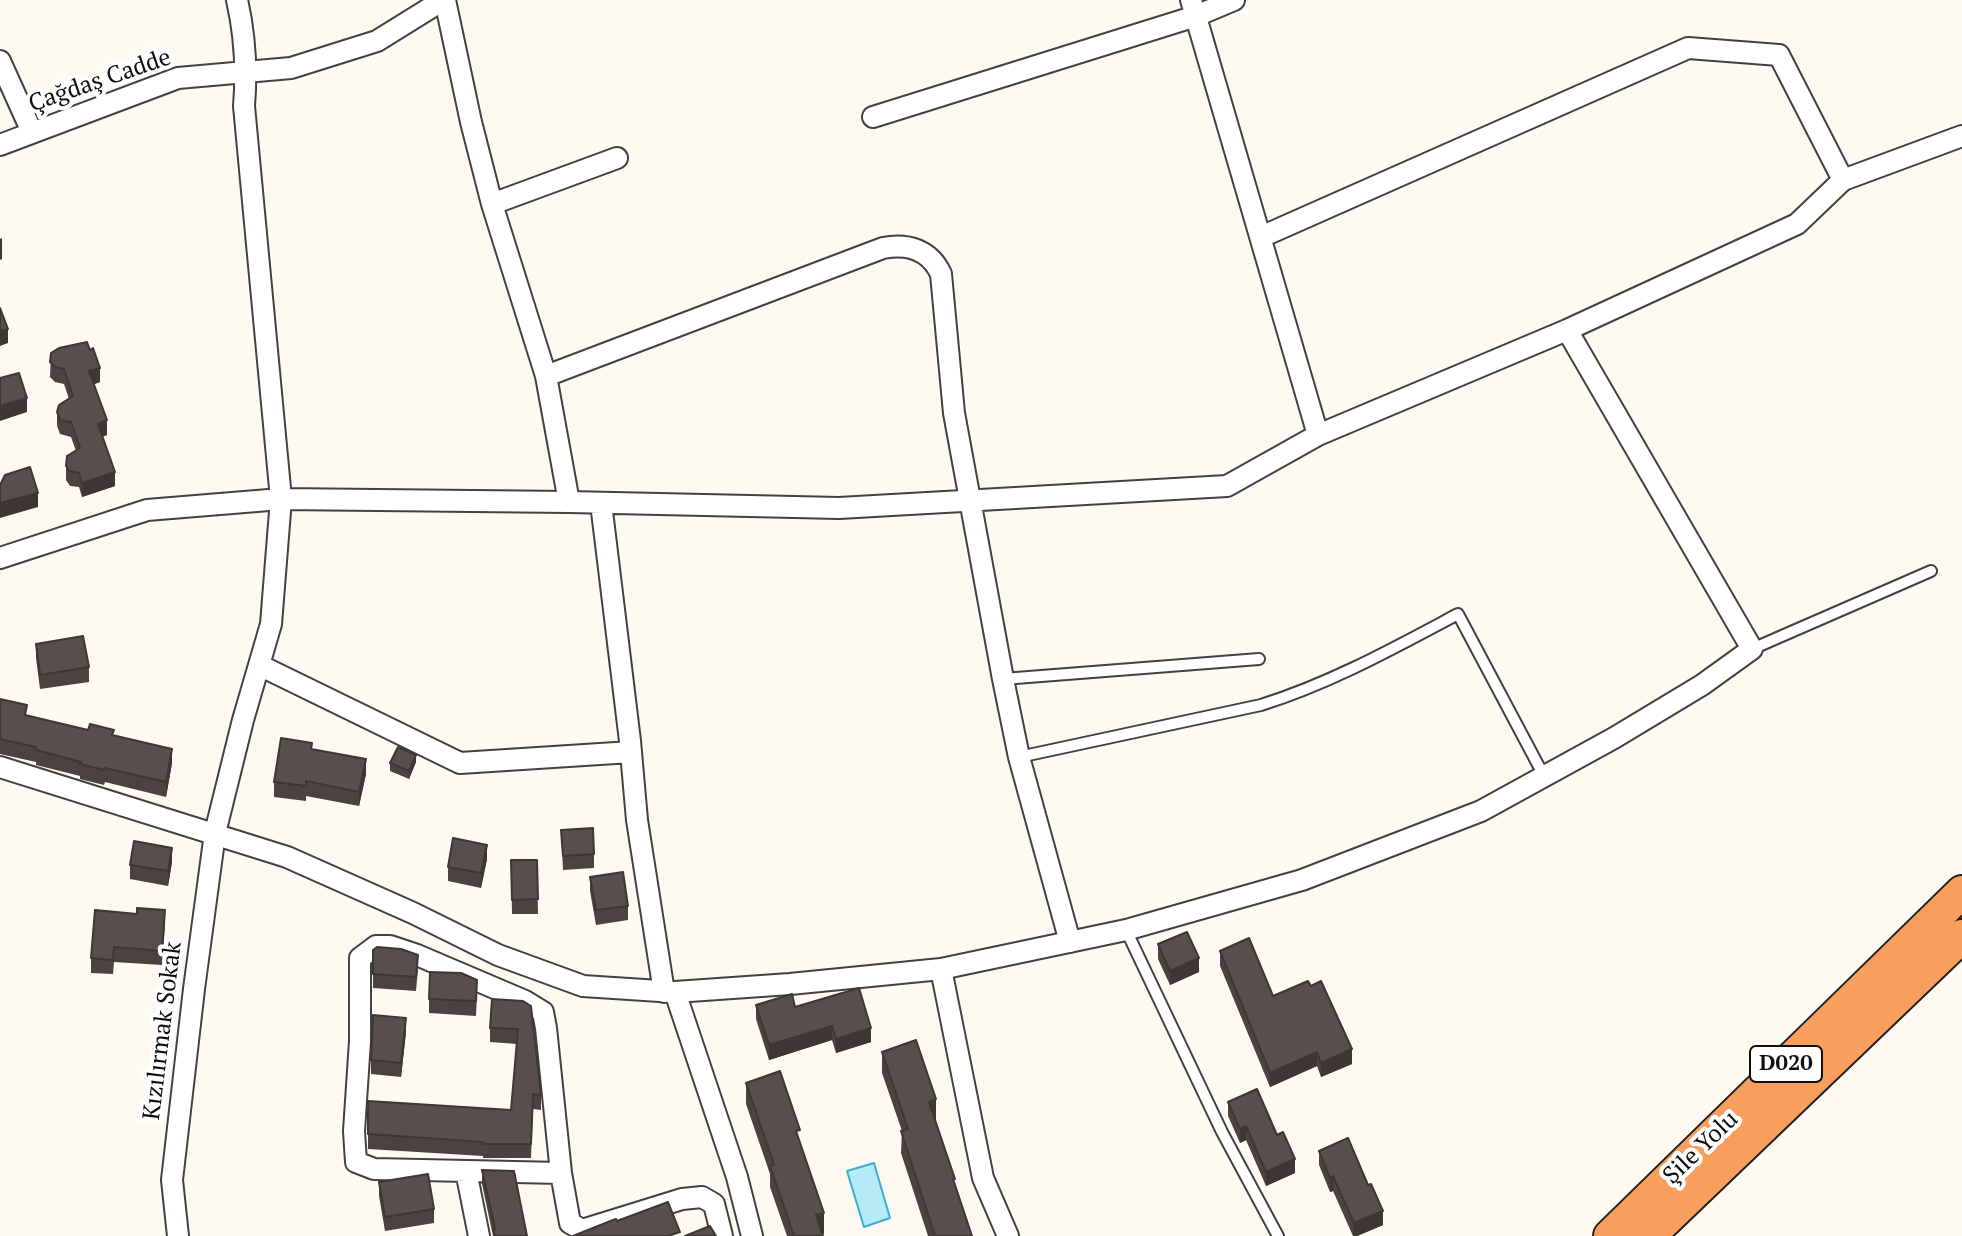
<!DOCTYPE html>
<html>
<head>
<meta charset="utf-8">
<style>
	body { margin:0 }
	canvas { display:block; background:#fffaf1 }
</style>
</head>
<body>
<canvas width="1962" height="1236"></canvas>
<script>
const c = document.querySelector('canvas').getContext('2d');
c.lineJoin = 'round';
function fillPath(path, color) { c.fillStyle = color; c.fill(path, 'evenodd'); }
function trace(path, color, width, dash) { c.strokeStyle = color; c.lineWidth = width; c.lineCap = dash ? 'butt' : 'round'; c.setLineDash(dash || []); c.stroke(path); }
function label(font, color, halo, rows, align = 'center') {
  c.font = font + ' "PT Serif",serif'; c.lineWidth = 8; c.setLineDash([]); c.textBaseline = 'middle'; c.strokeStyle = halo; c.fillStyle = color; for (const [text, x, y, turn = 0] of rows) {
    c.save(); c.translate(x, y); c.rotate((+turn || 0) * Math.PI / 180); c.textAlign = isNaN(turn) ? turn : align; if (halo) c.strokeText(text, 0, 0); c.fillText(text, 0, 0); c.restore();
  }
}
const water = new Path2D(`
	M874,1163L890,1218L864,1227L847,1171Z`);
const service = new Path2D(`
	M1752,649L1931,571
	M1003,679L1259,659
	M1019,757L1261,705C1331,683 1394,648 1458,614L1544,776
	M1126,930L1222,1132L1278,1236`);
const minor = new Path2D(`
	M445,0L471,122L492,204L546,376L569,502
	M1191,0L1318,435
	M0,61L32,132
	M873,117L1196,16L1234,0
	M0,145L178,78L291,68L377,41L443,0
	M1843,180L1962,136
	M492,204L617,158
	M546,376L883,248C908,243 930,250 941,274L954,413L1003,679L1019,757L1070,942
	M601,503L630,741L637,820L664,992
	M0,558L147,510L281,499L569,502L839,508L1227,486L1318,435L1567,330L1797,224L1843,180L1779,55L1688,48L1261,237
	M259,665L460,763L631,752
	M0,767L287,857L413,913L498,955L583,986L675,992L790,984L941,969L1126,930L1302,880L1481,811L1614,738L1702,685L1752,649L1567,330
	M941,969L983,1178L1008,1236
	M675,992L737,1177L752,1236
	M466,1171L479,1236
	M561,1173L546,1028L543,1012L525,1001L417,955L390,946H376L360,958V1041L354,1131L356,1162L374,1169L561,1173L570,1223L582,1230L682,1199L702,1197L714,1204L722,1236
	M178,1236L172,1180L194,989L215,833L243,720L271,624L281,499L244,106C247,70 245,35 237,0`);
const trunk = new Path2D(`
	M1610,1236L1962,892
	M1649,1236L1962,936`);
const wall = new Path2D(`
	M51,353L100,382L94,384L107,435L102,437L115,486L82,497L79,487L70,486L66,480V466L76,451L71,437L60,434L57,426V412L69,399L64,384L55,382L50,377Z
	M36,644L89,667V682L40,689L36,658Z
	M0,699L27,716L114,736L172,763L166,797L105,782L104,785L80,779V776L36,765V762L0,754Z
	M312,749L366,774L359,806L306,796V801L274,797V782Z
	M416,762L409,779L390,771V763Z
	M561,830L594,854V868L563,870Z
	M487,859L481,888L448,881V867Z
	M511,860H537L538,914H512Z
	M172,862L168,886L130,879V865Z
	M590,877L628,906V920L596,925L590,891Z
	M165,925L162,965L114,962L113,974L91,973V958Z
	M1158,944L1199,972L1170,985L1158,959Z
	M373,950L418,969L416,991L373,988Z
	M1220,951L1273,996L1352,1064L1321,1077L1317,1066L1270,1087L1220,966Z
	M477,995L476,1016L429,1013V999Z
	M523,1001L541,1095V1110L533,1109L531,1158H483V1156L368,1149V1101L511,1110L517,1044L490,1042V1028Z
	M756,1005L795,1007L871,1042L836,1053L832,1040L769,1060L756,1019Z
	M406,1032L401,1077L371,1074V1060Z
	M882,1052L936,1121L955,1185L972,1236H928L901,1153L902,1131L882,1073Z
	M746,1083L800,1143L824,1234H823V1236H787L770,1187V1174L746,1104Z
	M1228,1102L1277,1135L1295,1173L1266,1186L1246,1140L1240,1143L1228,1116Z
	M1319,1151L1368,1185L1383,1225L1357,1236H1353L1333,1191L1330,1192L1319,1165Z
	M482,1170L527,1236H493L482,1184Z
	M379,1182L434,1209V1223L385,1231L379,1196Z`);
const shadedWall = new Path2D(`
	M2,238V259L0,260V239Z
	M8,329V343L0,346V331Z
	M100,368V382L89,386V371Z
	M27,398V412L0,421V406Z
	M107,420V435L98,438V424Z
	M115,472V486L82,497V483Z
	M38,493V507L0,518V503Z
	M172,749V763L166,797V782Z
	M416,755V762L409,779V771Z
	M366,759V774L359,806V792Z
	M487,845V859L481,888V873Z
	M172,848V862L168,886V871Z
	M1199,958V972L1170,985V971Z
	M406,1018V1032L401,1077V1063Z
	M832,1026V1040L769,1060V1045Z
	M871,1028V1042L836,1053V1039Z
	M1352,1049V1064L1321,1077V1063Z
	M1317,1052V1066L1270,1087V1073Z
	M936,1099V1121L929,1123V1102Z
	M1246,1126V1140L1240,1143V1129Z
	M1295,1159V1173L1266,1186V1172Z
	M1333,1176V1191L1330,1192V1178Z
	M1383,1211V1225L1357,1236H1354V1223Z
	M824,1213V1234L818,1236L816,1215Z`);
const building = new Path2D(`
	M0,308L8,329L0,331Z
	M87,342L90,350L93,348L100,368L89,371L107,420L98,424L115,472L82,483L79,473L70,471L66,466L67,456L80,448L71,422L60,420L57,412L59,405L73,396L64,369L55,367L50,362L51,353L59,348Z
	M19,373L27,398L0,406V378Z
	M30,467L38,493L0,503V485L5,475Z
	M83,636L89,667L40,675L36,644Z
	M0,699L27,705L25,715L88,730L90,724L114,730L112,735L172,749L166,782L105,768L104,770L80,764L81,762L36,750V747L0,739Z
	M281,738L312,743L311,749L366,759L359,792L306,781V786L274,782Z
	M398,747L416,755L409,771L390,763Z
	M593,828L594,854L563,856L561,830Z
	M453,838L487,845L481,873L448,867Z
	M134,841L172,848L168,871L130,865Z
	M511,860H537L538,899L512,900Z
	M623,872L628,906L596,910L590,877Z
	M137,908L165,910L162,951L114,947L113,960L91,958L95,910L137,914Z
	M1187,932L1199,958L1170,971L1158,944Z
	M1249,938L1273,996L1308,981L1311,986L1321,981L1352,1049L1321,1063L1317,1052L1270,1073L1220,951Z
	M377,947L401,949L418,955L416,977L373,974V950Z
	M430,972L461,973L477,980L476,1001L429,999Z
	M859,988L871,1028L836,1039L832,1026L769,1045L756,1005L792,994L795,1007Z
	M492,999L523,1001L531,1006L541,1095L533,1094L531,1144H483V1142L368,1134V1101L511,1110L518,1029L490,1028Z
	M373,1015L406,1018L401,1063L371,1060Z
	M916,1040L936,1099L929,1102L955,1179H953L972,1236H935L901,1131L908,1129L882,1052Z
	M780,1071L800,1130L796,1131L824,1213L816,1215L823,1236H794L770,1166L774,1164L746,1083Z
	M1257,1089L1277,1135L1283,1132L1295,1159L1266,1172L1246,1126L1240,1129L1228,1102Z
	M1348,1138L1368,1185L1371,1184L1383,1211L1354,1223L1333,1176L1330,1178L1319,1151Z
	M482,1170L514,1171L527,1236H495L493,1229H495Z
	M428,1174L434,1209L385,1217L379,1182Z
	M668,1202L680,1232L668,1236H573L613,1220L616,1219L617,1221Z
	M710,1226L716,1236H685Z`);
const shields = [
	[1786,1064,72]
];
const shieldNames = [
	["D020",1786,1064]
];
const streetNames = [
	["Çağdaş Cadde",100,81,-19],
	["Kızılırmak Sokak",163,1031,-83],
	["Şile Yolu",1701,1148,-44]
];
fillPath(water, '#b5eaf7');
trace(water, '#3aafd0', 2);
trace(service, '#424242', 14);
trace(minor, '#424242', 24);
trace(trunk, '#202020', 36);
trace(service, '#fff', 10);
trace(minor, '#fff', 20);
trace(trunk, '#f89f5e', 32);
fillPath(wall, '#4c4340');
fillPath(shadedWall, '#3e3734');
fillPath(building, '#584e4b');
trace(building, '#3e3734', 2);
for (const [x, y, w] of shields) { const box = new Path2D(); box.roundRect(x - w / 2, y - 18, w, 36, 6); c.fillStyle = '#fff'; c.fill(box); trace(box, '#0f0f0f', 2); }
label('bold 22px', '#0f0f0f', null, shieldNames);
label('24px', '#0f0f0f', '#fff', streetNames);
</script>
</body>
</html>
